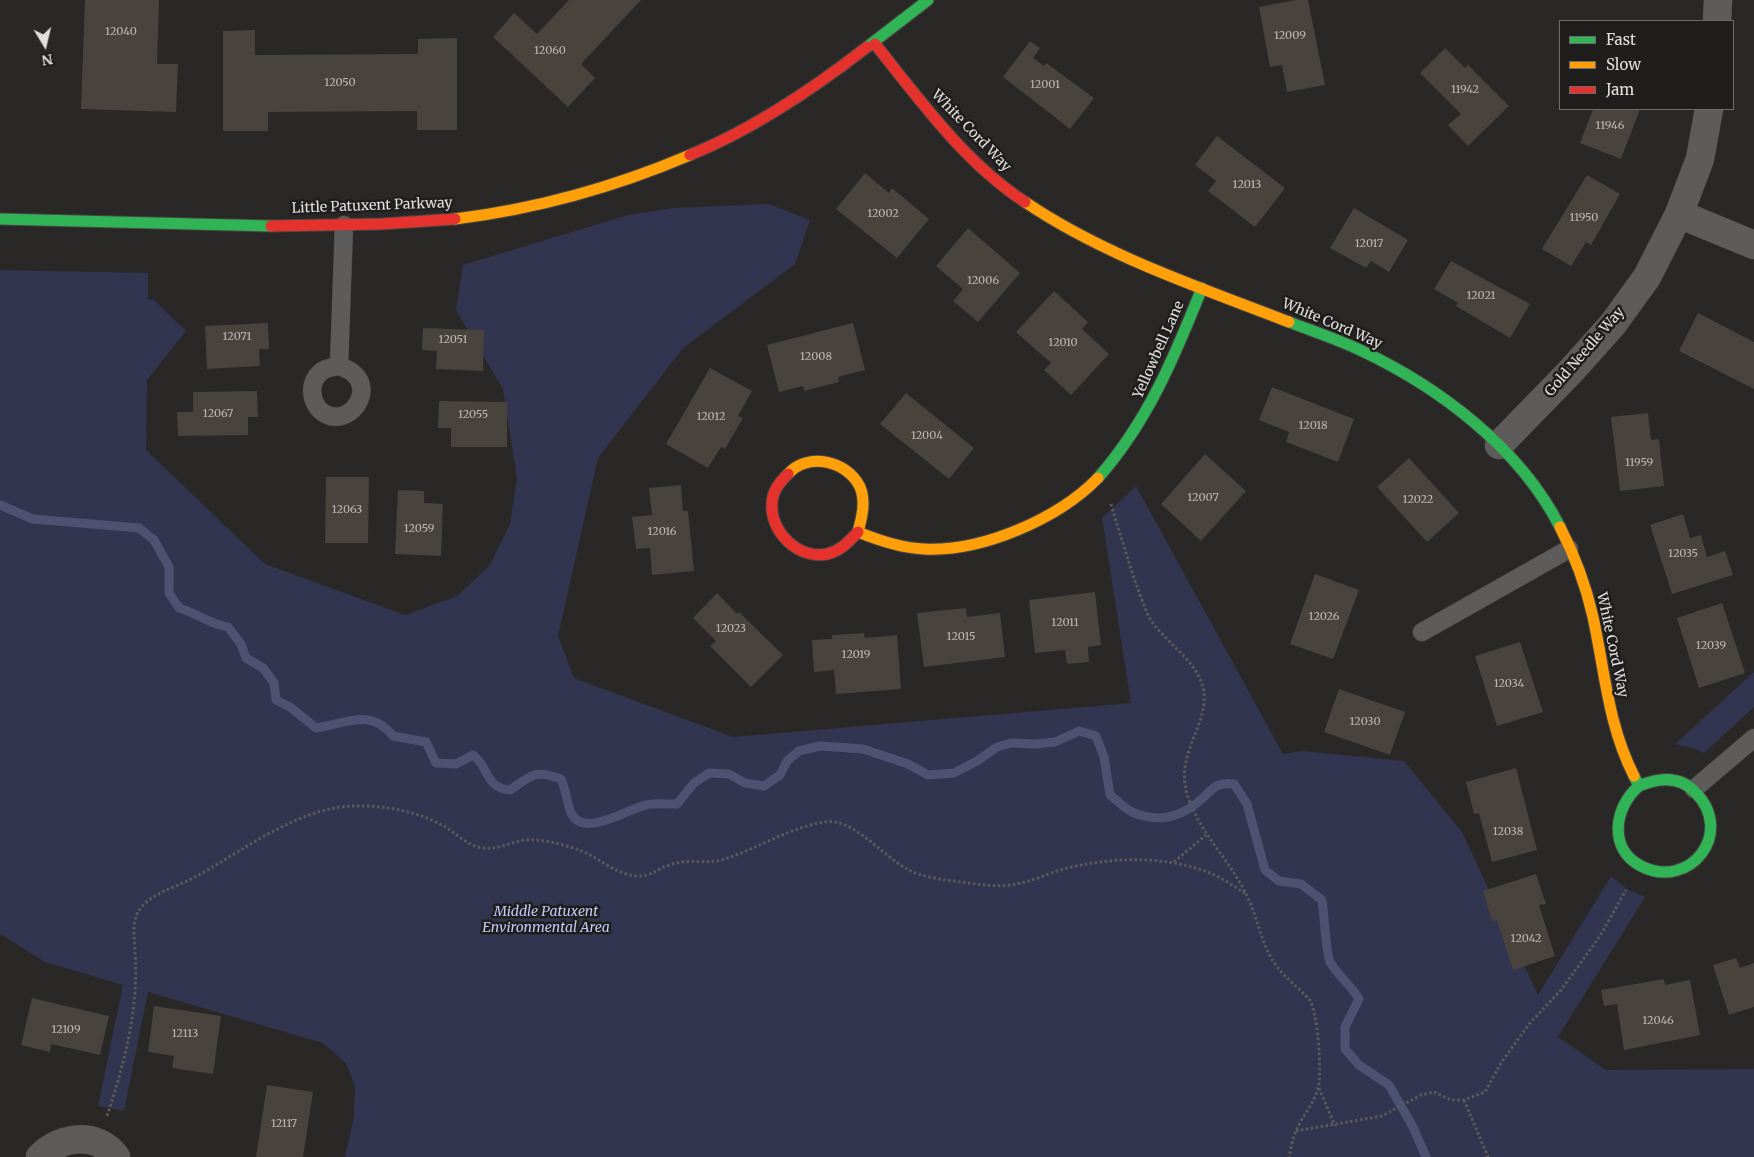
<!DOCTYPE html>
<html>
<head>
<meta charset="utf-8">
<style>
	body { margin:0 }
	#map { position:relative; width:1754px; height:1157px; overflow:hidden; background:#292827; font-family:Merriweather,serif }
	canvas { display:block }
	.legend { position:absolute; left:1559px; top:20px; width:175px; height:90px; box-sizing:border-box; background:#201e1c; border:1px solid #6d6c6a; margin:0; padding:6px 9px; list-style:none; font-size:15px; color:#e1e0de }
	.legend li { display:flex; align-items:center; gap:10px; height:25px }
	.legend b { width:25px; border:1px solid #6d6c6a }
	.north { position:absolute; left:20px; top:20px; width:50px; height:50px; -webkit-text-stroke:4px #201e1c; paint-order:stroke; rotate:171deg; font-size:14px; font-weight:700; line-height:20px; text-align:center; color:#e1e0de }
	.north::after { content:''; display:block; margin:auto; width:18px; height:22px; background:#e1e0de; clip-path:polygon(50% 0,100% 100%,50% 72%,0 100%) }
</style>
</head>
<body>
<div id="map">
<canvas width="1754" height="1157"></canvas>
<ul class="legend">
<li><b style="height:6px;background:#30b455"></b>Fast</li>
<li><b style="height:6px;background:#ff9f0a"></b>Slow</li>
<li><b style="height:6px;background:#e5322d"></b>Jam</li>
</ul>
<div class="north">N</div>
</div>
<script>
const c = document.querySelector('canvas').getContext('2d');
c.lineJoin = 'round';
function fillPath(path, color) { c.fillStyle = color; c.fill(path, 'evenodd'); }
function trace(path, color, width, dash) { c.strokeStyle = color; c.lineWidth = width; c.lineCap = dash ? 'butt' : 'round'; c.setLineDash(dash || []); c.stroke(path); }
function label(font, color, halo, rows, align = 'center') {
  c.font = font + ' Merriweather,serif'; c.lineWidth = 5; c.setLineDash([]); c.textBaseline = 'middle'; c.strokeStyle = halo; c.fillStyle = color; for (const [text, x, y, turn = 0] of rows) {
    c.save(); c.translate(x, y); c.rotate((+turn || 0) * Math.PI / 180); c.textAlign = isNaN(turn) ? turn : align; if (halo) c.strokeText(text, 0, 0); c.fillText(text, 0, 0); c.restore();
  }
}
const green = new Path2D(`
	M769,204L810,220L795,264L683,348L598,458L558,636L574,678L733,737L1131,703L1102,518L1136,486L1283,754L1302,751L1404,761L1462,832L1538,995L1611,876L1627,889L1645,897L1558,1037L1606,1070L1754,1069V1157H345L354,1117L355,1086L346,1063L323,1043L148,992L124,1111L98,1106L123,985L45,962L0,934V270L148,273V299L154,300L186,331L147,380L146,450L265,564L405,615L457,596L490,565L510,524L517,479L503,389L456,310L463,265L628,215L673,208Z
	M1754,672V707L1704,753L1693,748L1675,744Z`);
const stream = new Path2D(`
	M0,505L33,519L139,528L154,540L169,567V593L179,608C199,614 207,623 228,627L241,644L246,658L263,668L274,683L276,700L290,707L316,728C346,724 370,707 393,736L426,742L436,763L456,764L473,755C490,768 484,787 510,790C532,775 535,769 561,779C566,790 567,803 571,813C584,839 627,809 646,805C655,803 667,804 677,804L694,783L709,773L729,774L745,783L764,786L780,775L787,761L799,751L820,746L863,749L908,764L928,775L954,773L977,761L997,747L1011,743L1036,744L1055,742L1079,731L1096,736L1104,757L1110,795C1117,800 1124,808 1132,812C1160,824 1183,817 1204,797C1214,787 1218,782 1234,784L1247,804L1265,870L1279,881L1301,884L1322,900C1324,912 1326,954 1330,962C1338,976 1351,985 1359,999L1345,1027V1049L1359,1065L1389,1085L1413,1127L1426,1157`);
const building = new Path2D(`
	M85,0H159L157,64H178L176,112L81,109Z
	M569,0H641L581,64L595,78L568,107L493,37L514,13L537,34Z
	M1296,0H1308L1325,85L1287,92L1282,65L1270,67L1259,7Z
	M255,30V55L418,54V39L457,38V130H417V111L268,112V131H223V31Z
	M1030,41L1040,48L1033,58L1044,66L1046,63L1094,98L1070,129L1003,77Z
	M1445,48L1465,68L1468,65L1509,106L1468,146L1448,125L1461,114L1420,73Z
	M1593,109H1640L1621,159L1580,143Z
	M1217,136L1285,188L1255,227L1208,191L1216,181L1195,165Z
	M865,173L889,193L892,188L929,219L897,258L836,209Z
	M1587,175L1620,194L1591,245L1586,242L1571,266L1542,249Z
	M1354,208L1408,240L1389,272L1371,261L1366,268L1330,248Z
	M968,228L1020,273L978,322L953,301L963,289L936,266Z
	M1451,261L1530,304L1510,338L1456,306L1458,303L1434,289Z
	M1054,291L1088,322L1082,329L1109,354L1071,395L1044,370L1051,363L1016,332Z
	M1698,313L1754,342V389L1679,351Z
	M268,323L269,349H259L260,366L207,369L205,326Z
	M853,323L865,370L838,377L839,382L804,391L803,386L779,392L767,345Z
	M423,328L484,330L483,371L436,369L437,351L422,350Z
	M710,368L752,391L738,416L743,418L725,449L721,447L708,468L666,444Z
	M1272,387L1354,419L1338,462L1286,442L1289,432L1259,420Z
	M257,391L258,417H248V435L178,436L177,412H193V392Z
	M906,393L974,448L949,479L880,424Z
	M439,401L507,402V447H451V428H438Z
	M1648,413L1651,440L1659,439L1664,486L1620,491L1611,417Z
	M1205,454L1246,491L1201,541L1161,504Z
	M1409,458L1459,513L1427,542L1377,487Z
	M326,477H369L368,543H325Z
	M681,485L683,511H688L694,571L652,575L650,548L636,549L632,517L652,515L649,488Z
	M398,490L424,491V503L443,504L441,556L395,554Z
	M1683,514L1690,538L1701,535L1707,557L1725,551L1733,575L1672,594L1650,525Z
	M1315,574L1359,590L1333,659L1290,644Z
	M1095,592L1101,645L1088,647L1089,662L1067,664L1065,650L1035,653L1029,600Z
	M717,593L737,614L739,612L783,655L751,687L710,646L716,641L693,618Z
	M1722,603L1745,673L1699,688L1677,618Z
	M966,608L967,617L1000,613L1005,657L924,667L917,613Z
	M864,633L865,638L897,635L901,689L836,694L834,670L814,672L812,640L832,639V635Z
	M1520,642L1543,712L1497,726L1475,656Z
	M1339,689L1405,712L1390,755L1324,732Z
	M1516,768L1537,850L1492,862L1479,813L1474,814L1466,782Z
	M1536,874L1546,904L1539,905L1555,956L1513,970L1497,920L1492,921L1483,891Z
	M1736,958L1740,968L1754,963V1007L1729,1015L1713,965Z
	M1664,979L1665,985L1690,980L1700,1035L1624,1050L1617,1004L1604,1006L1601,990Z
	M32,998L109,1016L100,1055L51,1044L50,1052L21,1045Z
	M154,1006L221,1016L213,1074L172,1068L174,1056L148,1052Z
	M267,1085L313,1092L303,1157H256Z`);
const path = new Path2D(`
	M1111,504C1119,531 1127,557 1136,584C1141,596 1145,611 1152,622C1167,643 1196,661 1203,687C1211,722 1177,750 1186,790C1196,830 1229,858 1246,894C1258,917 1260,942 1275,964C1284,977 1298,987 1309,999C1318,1010 1322,1073 1318,1088C1314,1104 1302,1116 1296,1131C1292,1139 1291,1149 1289,1157
	M1174,862L1206,835
	M1319,1088L1335,1126
	M1464,1100L1488,1157
	M107,1116C125,1062 139,1007 135,951C134,930 130,914 149,900C162,890 178,886 193,878C242,852 294,809 352,806C384,805 419,811 447,828C458,835 470,847 483,848C497,850 511,842 525,840C541,839 558,843 573,848C596,854 612,874 637,876C651,877 657,869 669,865C687,858 706,865 725,859C758,848 789,828 824,822C853,817 881,855 907,869C921,877 944,880 961,882C977,884 994,887 1010,885C1029,883 1046,874 1064,869C1110,857 1165,855 1210,873C1222,878 1235,887 1246,894
	M1296,1131L1382,1116L1421,1095L1434,1092L1451,1100H1464L1485,1092L1501,1063L1529,1024L1561,990L1600,936L1626,890`);
const lane = new Path2D(`
	M339,366C344,368 350,370 353,373C373,389 354,422 330,416C311,410 306,384 321,372C325,368 334,367 339,366L344,225
	M1422,632L1569,549
	M1694,789L1754,738`);
const street = new Path2D(`
	M1717,21L1718,0
	M1679,214L1754,245
	M1499,445L1571,371L1613,324L1647,277L1679,214L1700,159L1709,109
	M40,1157C60,1136 97,1131 116,1157`);
const fast = new Path2D(`
	M867,47L928,0
	M0,219L271,226
	M1289,322C1312,331 1337,339 1360,350C1439,387 1520,448 1560,527
	M1098,478C1148,421 1174,358 1202,288
	M1634,776L1639,786C1614,807 1608,849 1641,866C1689,891 1736,833 1695,792C1679,775 1658,778 1639,786`);
const slow = new Path2D(`
	M1025,202C1105,256 1199,287 1289,322
	M455,219C536,209 615,187 690,155
	M788,474C807,452 847,460 860,487C866,501 862,517 858,532C880,541 901,548 924,549C982,552 1058,519 1098,478
	M1560,527C1575,556 1586,586 1593,617C1605,672 1608,725 1634,776`);
const jam = new Path2D(`
	M875,44C920,100 964,162 1025,202
	M690,155C754,129 813,89 867,47
	M271,226L381,224L455,219
	M788,474C780,482 772,491 772,504C770,532 799,560 827,554C841,551 849,541 858,532`);
const numberNames = [
	["12040",121,32],
	["12009",1290,36],
	["12060",550,51],
	["12050",340,83],
	["12001",1045,85],
	["11942",1465,90],
	["11946",1610,126],
	["12013",1247,185],
	["12002",883,214],
	["11950",1584,218],
	["12017",1369,244],
	["12006",983,281],
	["12021",1481,296],
	["12071",237,337],
	["12051",453,340],
	["12010",1063,343],
	["12008",816,357],
	["12067",218,414],
	["12055",473,415],
	["12012",711,417],
	["12018",1313,426],
	["12004",927,436],
	["11959",1639,463],
	["12007",1203,498],
	["12022",1418,500],
	["12063",347,510],
	["12059",419,529],
	["12016",662,532],
	["12035",1683,554],
	["12026",1324,617],
	["12011",1065,623],
	["12023",731,629],
	["12015",961,637],
	["12039",1711,646],
	["12019",856,655],
	["12034",1509,684],
	["12030",1365,722],
	["12038",1508,832],
	["12042",1526,939],
	["12046",1658,1021],
	["12109",66,1030],
	["12113",185,1034],
	["12117",284,1124]
];
const streetNames = [
	["White Cord Way",971,131,46],
	["Little Patuxent Parkway",372,206,-2],
	["White Cord Way",1332,324,23],
	["Yellowbell Lane",1159,350,-66],
	["Gold Needle Way",1585,352,-49],
	["White Cord Way",1612,645,78]
];
const parkNames = [
	["Middle Patuxent",546,912],
	["Environmental Area",546,928]
];
fillPath(green, '#323550');
trace(stream, '#4d5272', 9);
fillPath(building, '#48433c');
trace(lane, '#474645', 19);
trace(street, '#474645', 29);
trace(fast, '#474645', 13);
trace(slow, '#474645', 13);
trace(jam, '#474645', 13);
trace(path, '#5b5a59', 3, [2.5, 2.5]);
trace(lane, '#5d5c5b', 18);
trace(street, '#5d5c5b', 28);
trace(fast, '#30b455', 11);
trace(slow, '#ff9f0a', 11);
trace(jam, '#e5322d', 11);
label('11px', '#bbb9b6', null, numberNames);
label('14px', '#e1e0de', '#201e1c', streetNames);
label('italic 14px', '#c1c9fa', '#201e1c', parkNames);
</script>
</body>
</html>
